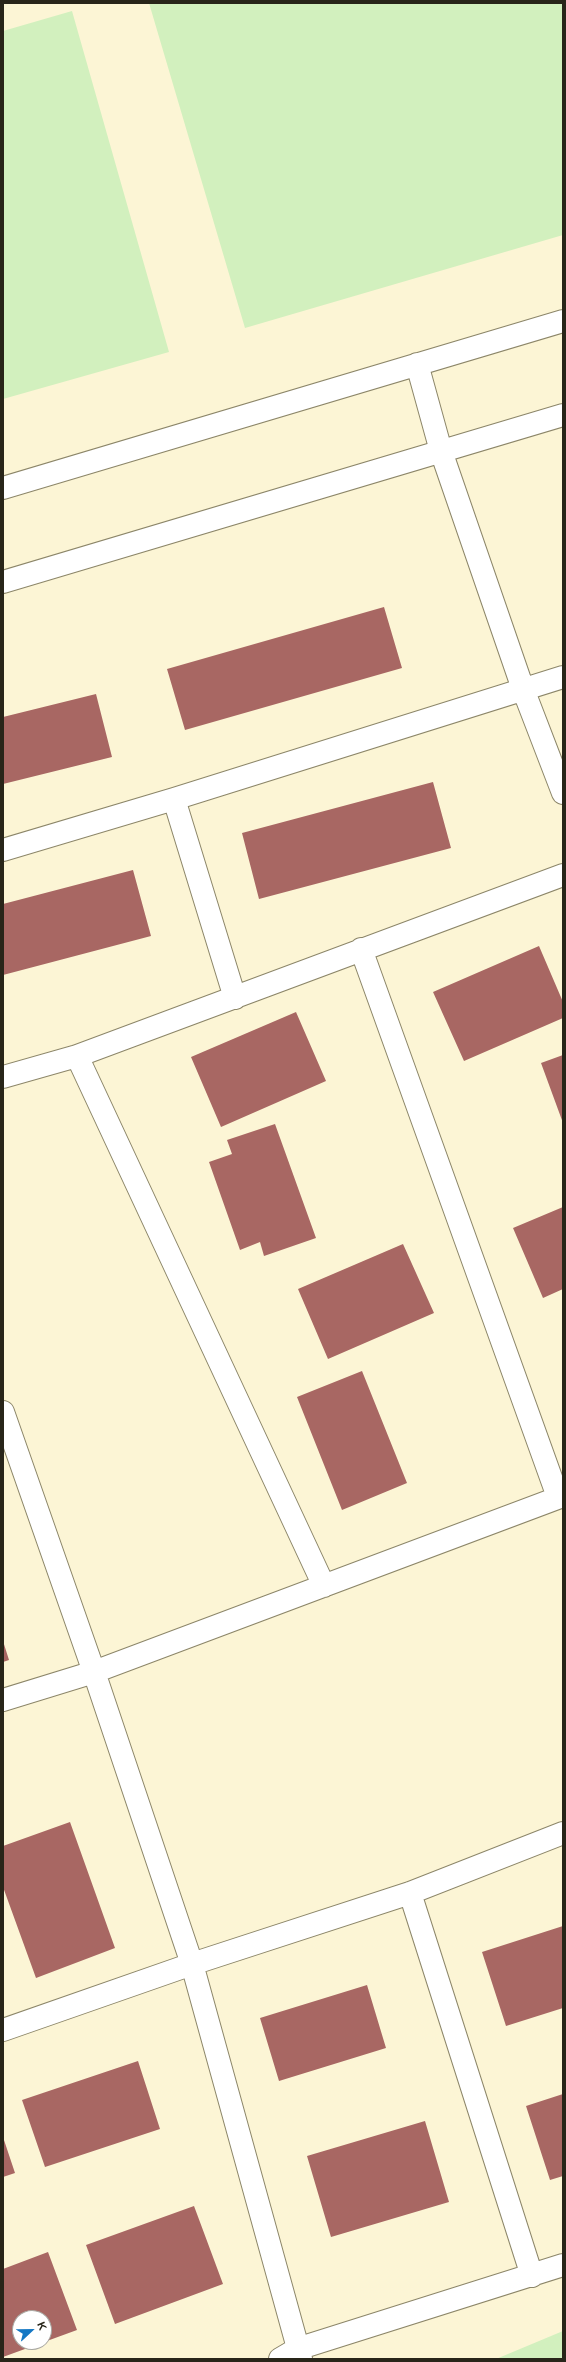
<!DOCTYPE html>
<html>
<head>
<meta charset="utf-8">
<style>
	body { margin:0 }
	#map { position:relative; width:566px; height:2362px; overflow:hidden; background:#fcf5d5; font-family:Arial,sans-serif }
	canvas { display:block }
	.frame { position:absolute; inset:0; border:4px solid #282519; pointer-events:none }
	.north { position:absolute; left:12px; top:2310px; width:40px; height:40px; box-sizing:border-box; background:#fff; border:1px solid #a9a8a3; border-radius:50%; rotate:68deg; font-size:11px; font-weight:700; line-height:16px; text-align:center; color:#282519 }
	.north::after { content:''; display:block; margin:auto; width:14px; height:18px; background:#1578c4; clip-path:polygon(50% 0,100% 100%,50% 72%,0 100%) }
</style>
</head>
<body>
<div id="map">
<canvas width="566" height="2362"></canvas>
<div class="frame"></div>
<div class="north">K</div>
</div>
<script>
const c = document.querySelector('canvas').getContext('2d');
c.lineJoin = 'round';
function fillPath(path, color) { c.fillStyle = color; c.fill(path, 'evenodd'); }
function trace(path, color, width, dash) { c.strokeStyle = color; c.lineWidth = width; c.lineCap = dash ? 'butt' : 'round'; c.setLineDash(dash || []); c.stroke(path); }
const green = new Path2D(`
	M149,3H563V235L245,328Z
	M72,11L169,352L3,399V31Z
	M563,2331V2359H496Z`);
const building = new Path2D(`
	M384,607L402,668L185,730L167,669Z
	M96,694L112,757L3,784V717Z
	M433,782L451,848L259,899L242,833Z
	M133,870L151,936L3,975V904Z
	M539,946L563,1002V1018L464,1061L433,992Z
	M296,1012L326,1081L221,1127L191,1057Z
	M563,1055V1123L541,1063Z
	M275,1124L316,1238L264,1256L260,1242L240,1250L209,1162L232,1154L227,1140Z
	M563,1207V1289L543,1298L513,1228Z
	M403,1244L434,1313L328,1359L298,1289Z
	M362,1371L407,1483L342,1510L297,1397Z
	M3,1641L9,1660L3,1662Z
	M70,1822L115,1948L36,1978L3,1887V1846Z
	M563,1926V2008L506,2026L482,1952Z
	M367,1985L386,2048L279,2081L260,2018Z
	M138,2061L160,2129L45,2167L22,2100Z
	M563,2094V2176L550,2180L526,2106Z
	M425,2121L449,2202L331,2237L307,2156Z
	M3,2137L15,2173L3,2177Z
	M194,2206L223,2284L115,2324L86,2245Z
	M48,2252L77,2330L3,2357V2269ZM20,2318H44V2342H20Z`);
const minor = new Path2D(`
	M441,451L523,689L563,793
	M174,799L235,998
	M3,850L174,799L563,677
	M361,949L558,1497
	M77,1056L324,1586
	M3,1077L77,1056L563,875
	M3,1412L94,1672L192,1964L301,2359
	M3,1700L94,1672L563,1496
	M410,1893L532,2276
	M3,2030L192,1964L410,1893L563,1833
	M280,2359L297,2349L563,2265`);
const secondary = new Path2D(`
	M417,364L441,451
	M3,488L563,321
	M3,582L563,415`);
fillPath(green, '#d2f0be');
fillPath(building, '#a86763');
trace(minor, '#8c8669', 24);
trace(secondary, '#8c8669', 24);
trace(minor, '#fff', 22);
trace(secondary, '#fff', 22);
</script>
</body>
</html>
